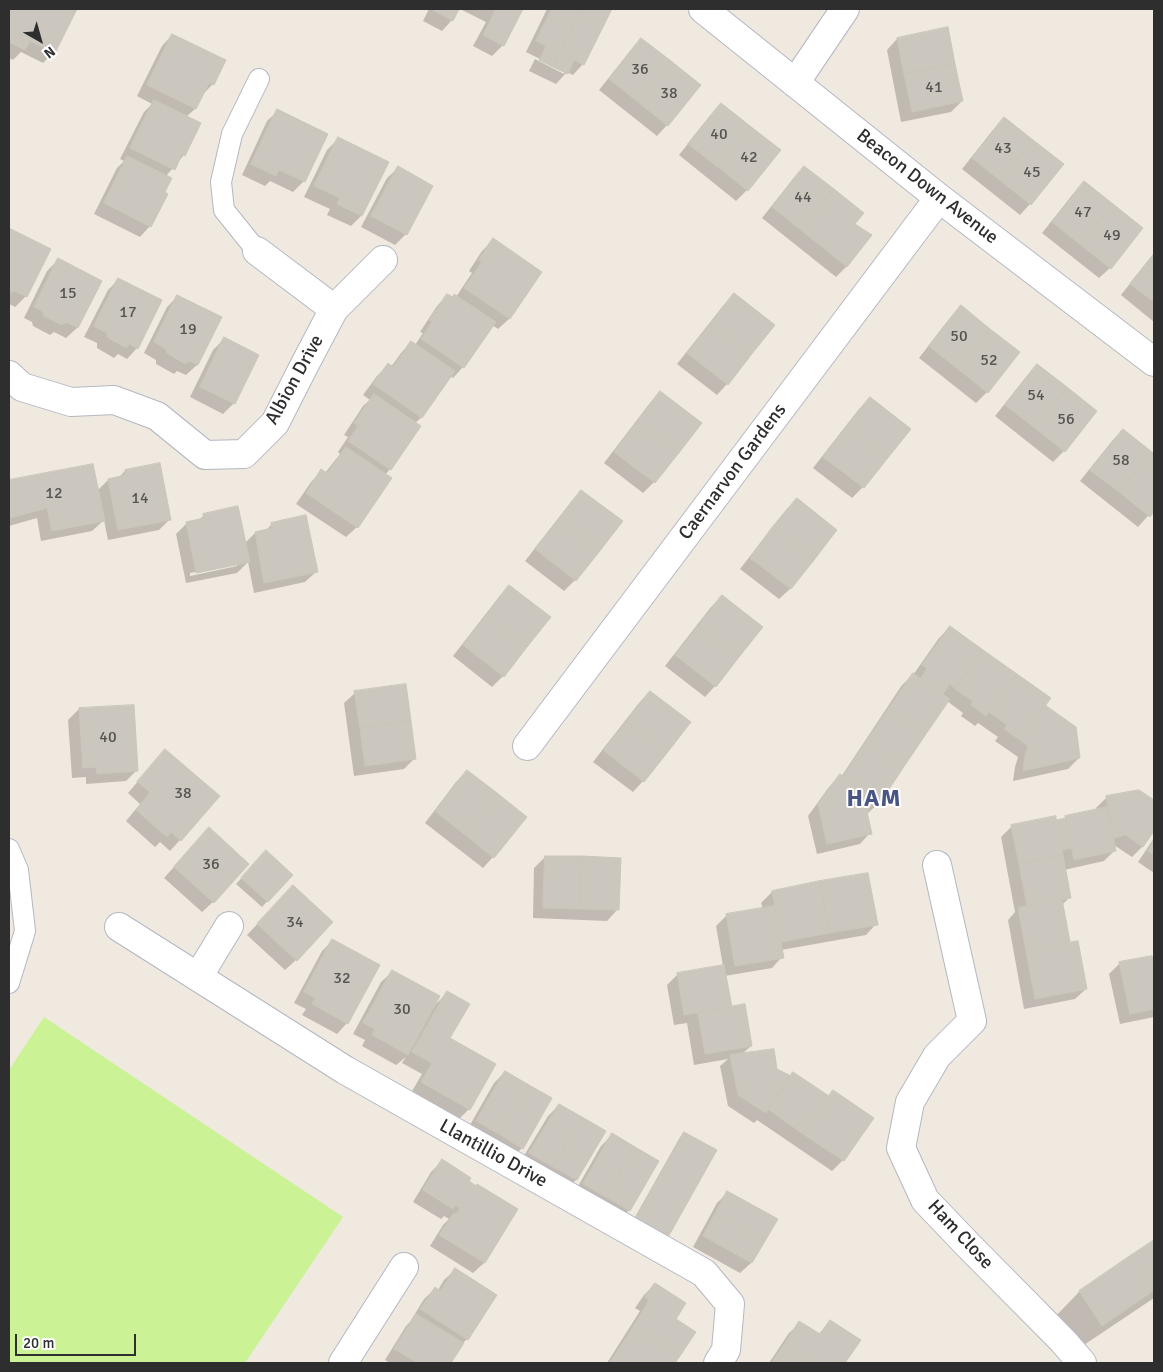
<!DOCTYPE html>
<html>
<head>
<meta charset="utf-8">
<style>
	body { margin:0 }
	#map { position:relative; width:1163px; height:1372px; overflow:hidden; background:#f0e9e0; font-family:Signika,sans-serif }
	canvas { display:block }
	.frame { position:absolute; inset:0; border:10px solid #2e2e2e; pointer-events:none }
	.north { position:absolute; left:15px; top:15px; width:50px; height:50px; -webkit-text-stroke:4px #fff; paint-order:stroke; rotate:142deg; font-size:14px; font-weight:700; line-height:20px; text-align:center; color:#2e2e2e }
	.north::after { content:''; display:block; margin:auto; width:18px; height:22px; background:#2e2e2e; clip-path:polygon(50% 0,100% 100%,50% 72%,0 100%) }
	.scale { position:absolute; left:15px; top:1334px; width:121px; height:22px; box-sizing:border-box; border:2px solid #2e2e2e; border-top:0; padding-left:6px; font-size:15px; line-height:18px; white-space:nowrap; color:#2e2e2e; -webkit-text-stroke:4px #fff; paint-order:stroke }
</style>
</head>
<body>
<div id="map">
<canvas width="1163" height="1372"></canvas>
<div class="frame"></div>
<div class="north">N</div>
<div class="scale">20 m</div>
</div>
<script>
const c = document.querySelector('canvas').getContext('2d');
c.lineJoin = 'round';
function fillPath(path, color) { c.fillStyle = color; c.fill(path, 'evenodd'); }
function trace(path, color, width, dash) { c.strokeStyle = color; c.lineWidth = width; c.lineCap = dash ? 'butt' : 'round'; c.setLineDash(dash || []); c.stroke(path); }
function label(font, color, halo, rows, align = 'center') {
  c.font = font + ' Signika,sans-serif'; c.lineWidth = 4; c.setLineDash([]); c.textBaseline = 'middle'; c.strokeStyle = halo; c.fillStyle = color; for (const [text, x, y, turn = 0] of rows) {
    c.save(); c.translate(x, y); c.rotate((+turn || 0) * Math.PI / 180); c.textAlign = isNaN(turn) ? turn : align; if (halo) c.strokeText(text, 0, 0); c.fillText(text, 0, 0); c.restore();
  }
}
const pitch = new Path2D(`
	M44,1017L343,1217L245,1363H9V1070Z`);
const shadow = new Path2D(`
	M9,9H74L76,10L54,52L43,63L21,52L13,60L9,58Z
	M429,9H458L452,20L442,31L423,21Z
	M460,9H521L503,45L492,56L473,46L486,22Z
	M547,9H610L583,64L573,75L567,72L556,84L529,71L535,59L564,74V71L526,52Z
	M172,35L213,84L202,95H201L195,109L186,117L200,123L184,155L166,176L150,226L140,237L94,214L117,168L124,161L120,159L144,112L152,104L137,96L162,46Z
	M897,39L962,101L951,112L901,122L887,50Z
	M641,40L667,125L657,136L599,90L631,50Z
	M721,105L747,190L736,201L679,155L710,116Z
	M278,111L304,181L293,192L270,181L265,186L242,175L267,121Z
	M1004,119L1030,204L1020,215L962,169L993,130Z
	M338,139L361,216L351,226L327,215L330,209L304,197L327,150Z
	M398,168L432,186L406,234L395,245L361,227L387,178Z
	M804,168L853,224L846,267L836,277L762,218L793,179Z
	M1085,183L1110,268L1099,278L1042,233L1074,193Z
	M9,230L49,250L26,296L15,307L9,304Z
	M493,240L541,273L509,319L498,329L492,325L463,367L453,378L450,376L422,417L415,423L420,426L390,469L385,475L357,527L346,537L296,504L311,482L322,471L325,473L340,454L338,452L348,437L344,435L363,406L370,400L363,395L377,376L388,365L391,367L401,353L411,342L415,345L423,333L420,332L437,306L448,295L452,298L456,297L472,273L469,271L482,251Z
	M1154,253V322L1121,295Z
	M58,260L77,328L66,338L54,332L50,335L33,326L32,322L24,318L47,271Z
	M118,280L137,348L127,359L118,354L114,358L97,348V343L84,337L108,290Z
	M734,295L727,384L717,395L677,364L723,306Z
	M178,296L221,318L197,365L186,375L177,371L174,374L156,364V360L144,353L167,307Z
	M961,307L1019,353L987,392L976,403L919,358L950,318Z
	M224,339L234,403L223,414L190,397L213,350Z
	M1037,366L1095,411L1064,451L1053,462L995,416L1027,376Z
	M660,393L700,424L654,482L643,493L604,463L650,403Z
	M870,399L909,429L863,487L852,498L813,468L859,409Z
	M1123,431L1154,455V509L1138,527L1080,481L1112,441Z
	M92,466L97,491L108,480L118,478L125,471L170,519L159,530L108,540L104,520L92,531L41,541L37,518L9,526V481Z
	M582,491L621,521L575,580L564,591L525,561L571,502Z
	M797,500L836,530L790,589L779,599L740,569L786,510Z
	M204,515L244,544L255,533L265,531L272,524L316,572L305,582L254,593L248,562L237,573L186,583L176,534L187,523L198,521ZM237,564V566L190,576V573Z
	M510,586L503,676L492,687L453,656L499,597Z
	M722,597L715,686L705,697L665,666L711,607Z
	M950,627L1049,698L1044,705L1079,758L1068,769L1013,781L1015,767L1018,757L995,741L998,737L978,723L975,726L961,716L963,713L947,701L879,803L868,813L866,812L870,833L860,844L817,854L808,816L829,787L840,776L841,777L902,685L913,675L939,638Z
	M650,692L643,781L633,792L593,762L639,703Z
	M355,693L415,758L404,769L354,776L344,703Z
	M79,709L136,771L126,781L86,784V777L72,778L68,720Z
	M165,750L180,840L170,851L160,842L155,847L126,821L140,804L128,793Z
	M467,772L493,857L483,868L425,823L456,782Z
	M1139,791L1154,802V829L1143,846L1132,857L1114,845L1115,850L1104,861L1064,870L1070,897L1062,905L1069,943L1086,989L1075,999L1024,1009L1008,920L1015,912L1001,837L1012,826L1063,820L1066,817L1096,811V808L1106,798Z
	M1154,838V873L1138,862Z
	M198,840L213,902L202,912L164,878Z
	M266,852L291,875L262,907L236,884Z
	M545,857L617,910L607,921L533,918L534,868Z
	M867,874L876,924L866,935L781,950L782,957L772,968L725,976L731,1008L751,1046L742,1054L872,1118L843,1160L832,1171L757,1120L754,1123L728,1106L720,1066L728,1059L694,1065L687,1023L674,1025L667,985L678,974L723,966L716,926L726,916L763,909L761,903L772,892Z
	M283,897L296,960L285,970L247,935Z
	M332,941L347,1023L337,1034L302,1015L306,1009L294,1003L322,951Z
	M1154,957V1017L1120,1024L1109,974L1119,964Z
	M392,972L435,1005L448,992V1038L494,1064L469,1109L458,1120L411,1093L422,1074L402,1063L406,1057L396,1065L362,1046L365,1040L353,1034L381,982Z
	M505,1072L522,1148L511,1159L466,1132L494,1083Z
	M559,1105L604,1131L576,1180L565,1190L519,1164L548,1116Z
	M684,1133L715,1151L630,1226L679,1139Z
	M612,1135L629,1210L619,1221L573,1195L601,1146Z
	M442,1161L467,1182L516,1210L484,1263L473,1273L430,1246L443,1225L449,1219L444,1216L441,1219L413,1202L431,1172Z
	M728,1192L776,1219L751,1263L740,1273L693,1247L717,1203Z
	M1154,1242V1298L1075,1351L1053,1319L1079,1292Z
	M455,1270L467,1339L461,1345L450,1363H390L385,1360L406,1326L410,1322L424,1299L435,1289L438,1290L444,1280Z
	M655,1284L674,1319L695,1332L674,1363H607L640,1311L635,1308L644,1295Z
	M830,1321L859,1340L844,1363H769L789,1333L800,1323L818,1335Z`);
const building = new Path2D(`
	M9,9H77L55,53L30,41L25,50L9,42Z
	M433,9H459L453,21L433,10Z
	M491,9H523L504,46L483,35L495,11Z
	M552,9H581L553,67L539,60L546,46L536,41Z
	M581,9H612L584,65L574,60L568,74L553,67Z
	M948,27L955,64L904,74L897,38Z
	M172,34L226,60L214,85L209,83L196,109L147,85Z
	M641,38L671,61L638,102L609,79Z
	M671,61L701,85L668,126L638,102Z
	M955,64L963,101L912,112L904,74Z
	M154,100L201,123L185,156L182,154L175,170L130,148Z
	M721,103L750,126L718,167L688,144Z
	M277,109L328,134L305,182L279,170L276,176L251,164Z
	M1004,117L1033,140L1001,181L972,158Z
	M750,126L781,150L748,191L718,167Z
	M338,137L389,162L362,216L337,204L340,198L314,186Z
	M1033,140L1064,164L1031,205L1001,181Z
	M127,156L172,178L165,192L168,194L151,227L104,203Z
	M398,166L433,186L407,235L371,216Z
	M804,166L834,189L801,230L772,207Z
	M1084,181L1113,204L1081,245L1052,222Z
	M834,189L864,213L855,224L872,235L847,267L801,230Z
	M1113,204L1143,228L1111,269L1081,245Z
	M9,228L51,249L27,297L14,291L10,293L9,292Z
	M493,238L542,272L510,319L464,288L482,262L479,260Z
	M1154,254V302L1130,284Z
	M58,258L102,281L78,328L66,322L62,325L44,316L42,311L34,307Z
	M118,278L162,300L138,349L129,344L126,348L107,337V333L94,326Z
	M734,293L775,325L751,355L710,324Z
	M447,294L453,297L454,294L496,322L464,368L421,339L432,322L429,320Z
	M177,295L222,317L198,365L189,361L185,364L167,353L166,349L154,342Z
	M961,305L990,329L958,369L929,346Z
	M710,324L751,355L728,385L687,353Z
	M990,329L1020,352L988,393L958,369Z
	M224,337L259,355L235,404L200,387Z
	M411,341L455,371L422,418L373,384L388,363L393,367Z
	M1037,364L1067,387L1035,428L1005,405Z
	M1067,387L1097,411L1065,452L1035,428Z
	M660,391L702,423L678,454L637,422Z
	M374,394L421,426L391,470L348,441L358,426L354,423Z
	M870,397L911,429L887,459L846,427Z
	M637,422L678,454L655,483L614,452Z
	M846,427L887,459L864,488L823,457Z
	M1123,429L1152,452L1119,492L1090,470Z
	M346,447L392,478L358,528L306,493L321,469L327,473Z
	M1152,452L1154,454V511L1150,517L1119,492Z
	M160,463L171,520L118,530L108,479L125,475V470Z
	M93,464L105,521L52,531L47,508L10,518L9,514V480Z
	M581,490L623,521L599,552L558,520Z
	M797,498L837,530L814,560L772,528Z
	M238,506L250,562L196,573L186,522L204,518L203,514Z
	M306,515L318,572L264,583L255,532L272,528L271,523Z
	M558,520L599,552L576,581L535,549Z
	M772,528L814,560L791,589L750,558Z
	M509,585L551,617L527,647L486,615Z
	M722,595L763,627L739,657L698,626Z
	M486,615L527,647L504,677L463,645Z
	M698,626L739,657L716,687L675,655Z
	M950,626L983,650L955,689L950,684L943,694L921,678L927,668L922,665Z
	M983,650L1017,674L986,716L971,705L973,701L955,689Z
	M913,673L950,699L926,734L889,708Z
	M1017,674L1051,698L1020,740L1004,729L1007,725L989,712Z
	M406,684L411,721L360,728L354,691Z
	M650,691L691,722L667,753L626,721Z
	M134,705L138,771L97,774L96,767L83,768L79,708Z
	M1045,705L1076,727L1080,758L1023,771L1025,755L1028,746L1020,740Z
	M889,708L926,734L903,768L865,743Z
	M411,721L416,759L365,766L360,728Z
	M626,721L667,753L644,782L603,750Z
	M865,743L903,768L880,803L843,777Z
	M165,749L220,796L181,841L171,832L167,837L136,810L150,792L137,782Z
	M467,770L497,793L464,834L435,811Z
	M840,774L875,800L867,812L872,834L827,844L818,804Z
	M1139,790L1154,800V831L1143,847L1126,835L1114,838L1106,796Z
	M497,793L527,817L494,858L464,834Z
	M1107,807L1116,851L1074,860L1065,816Z
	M1056,816V820L1066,818L1072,848L1062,850L1063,855L1019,864L1011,825Z
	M209,827L249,864L214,903L174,867Z
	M1154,841V855L1148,851Z
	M266,850L293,875L268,902L241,878Z
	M1063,855L1071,898L1027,906L1019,864Z
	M545,856H582L580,909L543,908Z
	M582,856L621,858L619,910L580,909Z
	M868,873L878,925L829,933L820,881Z
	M820,881L829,933L781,942L772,891Z
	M293,885L333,922L297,961L257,924Z
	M1062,899L1070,942L1026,951L1018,908Z
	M774,906L784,958L735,966L726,914Z
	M332,939L380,965L348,1024L312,1004L315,998L304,992Z
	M1078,941L1087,989L1035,999L1026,951Z
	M1152,956L1154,966V1009L1130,1014L1119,962Z
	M724,965L732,1007L684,1015L677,973Z
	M392,970L440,996L408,1055L372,1035L375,1029L363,1023Z
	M447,991L470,1004L450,1038L496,1064L470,1110L421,1082L432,1063L412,1052Z
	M745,1004L752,1046L705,1054L698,1013Z
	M774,1049L777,1069L791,1076L766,1113L738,1095L730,1055Z
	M505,1071L529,1085L499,1134L476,1121Z
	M793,1072L829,1096L803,1134L768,1109Z
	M529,1085L552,1098L523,1149L499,1134Z
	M833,1090L874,1118L844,1161L803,1134Z
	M559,1104L582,1117L553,1167L529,1153Z
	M582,1117L606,1131L577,1180L553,1167Z
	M684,1132L717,1150L667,1239L634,1221Z
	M612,1133L635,1147L606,1197L583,1184Z
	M635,1147L659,1161L630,1211L606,1197Z
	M442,1159L471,1178L469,1181L476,1186L477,1184L518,1209L485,1263L439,1235L454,1213L456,1214L460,1208L455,1205L453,1209L423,1190Z
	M727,1191L778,1219L765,1241L715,1214Z
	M715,1214L765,1241L752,1263L703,1236Z
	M1154,1240V1291H1153L1130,1256Z
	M1130,1256L1153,1291L1102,1326L1079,1291Z
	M455,1268L497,1295L468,1340L420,1309L435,1287L440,1291Z
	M655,1283L686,1303L676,1319L696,1332L680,1356L633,1327L649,1300L645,1297Z
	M416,1314L464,1343L451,1363H418L394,1349Z
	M830,1320L861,1340L845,1363H811L783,1346L799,1321L820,1334Z
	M633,1327L680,1356L675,1363H610Z
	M783,1346L811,1363H772Z`);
const lane = new Path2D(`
	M257,251L224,210L221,182L232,134L259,79
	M9,849L18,870L25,931L9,983`);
const street = new Path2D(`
	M703,9L939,198L1154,362
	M795,83L845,9
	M334,309L383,260
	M9,375L22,387L71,402L114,400L157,416L205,455L244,454L275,423L305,364L334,309L257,251
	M527,746L939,198
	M937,865L972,1021L937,1056L910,1102L901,1148L925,1200L968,1245L1063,1341L1082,1363
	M119,927L345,1070L704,1273L730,1304L726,1350L718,1363
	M198,977L229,926
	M343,1363L404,1267`);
const numberNames = [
	["36",640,70],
	["41",934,88],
	["38",669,94],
	["40",719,135],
	["43",1003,149],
	["42",749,158],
	["45",1032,173],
	["44",803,198],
	["47",1083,213],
	["49",1112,236],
	["15",68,294],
	["17",128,313],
	["19",188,330],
	["50",959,337],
	["52",989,361],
	["54",1036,396],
	["56",1066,420],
	["58",1121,461],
	["12",54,494],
	["14",140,499],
	["40",108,738],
	["38",183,794],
	["36",211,865],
	["34",295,923],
	["32",342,979],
	["30",402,1010]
];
const streetNames = [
	["Beacon Down Avenue",927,187,38],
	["Albion Drive",295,380,-61],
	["Caernarvon Gardens",733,472,-53],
	["Llantillio Drive",493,1154,29],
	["Ham Close",960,1235,47]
];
const districtNames = [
	["HAM",874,800]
];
fillPath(pitch, '#cbf294');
fillPath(shadow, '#0003');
fillPath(building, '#cbc7be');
trace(building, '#ccc5b9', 1);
trace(lane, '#b4b7c2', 22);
trace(street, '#b4b7c2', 30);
trace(lane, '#fff', 20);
trace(street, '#fff', 28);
label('16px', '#555452', null, numberNames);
label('19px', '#2e2e2e', '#fff', streetNames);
c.letterSpacing = '1px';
label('bold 24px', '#495583', '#fff', districtNames);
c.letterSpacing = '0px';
</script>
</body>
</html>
